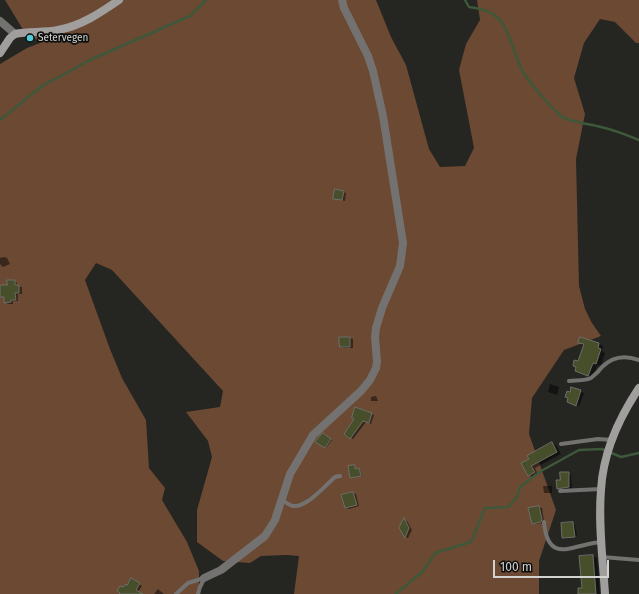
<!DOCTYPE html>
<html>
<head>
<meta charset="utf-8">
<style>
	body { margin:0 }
	#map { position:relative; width:639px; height:594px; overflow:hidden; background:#252522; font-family:"Fira Sans",sans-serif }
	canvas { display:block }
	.scale { position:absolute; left:493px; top:560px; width:116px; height:18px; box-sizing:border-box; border:2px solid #d2d2d0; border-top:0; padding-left:5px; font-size:12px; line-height:14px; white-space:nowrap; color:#d2d2d0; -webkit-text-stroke:3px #0e0e0d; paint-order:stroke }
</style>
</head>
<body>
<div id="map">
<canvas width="639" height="594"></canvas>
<div class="scale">100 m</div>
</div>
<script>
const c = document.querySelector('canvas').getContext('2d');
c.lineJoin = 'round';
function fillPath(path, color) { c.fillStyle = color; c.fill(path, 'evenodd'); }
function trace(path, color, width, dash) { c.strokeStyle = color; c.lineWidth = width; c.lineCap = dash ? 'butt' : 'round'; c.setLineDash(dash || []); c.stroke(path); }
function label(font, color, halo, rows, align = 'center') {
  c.font = font + ' "Fira Sans",sans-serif'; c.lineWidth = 3.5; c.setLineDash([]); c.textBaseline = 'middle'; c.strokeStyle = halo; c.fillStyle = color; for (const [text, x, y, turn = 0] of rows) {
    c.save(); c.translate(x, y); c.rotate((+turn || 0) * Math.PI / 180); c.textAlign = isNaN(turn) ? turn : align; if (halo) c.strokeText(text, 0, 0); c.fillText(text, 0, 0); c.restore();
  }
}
const forest = new Path2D(`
	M5,0H376L391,37L406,65L429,149L440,167L465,166L474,148L459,70L466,44L480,20L477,0H639V43H636L615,22L600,19L584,43L574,78L585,114L576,159L579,286L585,309L592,323L601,336L564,350L532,398L529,434L556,510L539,561V594H294L299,556L286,555L261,556L250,563L223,561L197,542V510L212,457L208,441L186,412L220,407L223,391L112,270L96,263L85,280L110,349L122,378L146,420L149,468L165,488L162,500L187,542L199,571V594H0V64L27,48L40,43L22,28Z`);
const shadow = new Path2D(`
	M343,192L346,193L345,201L334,198Z
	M4,257L7,258L10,264L3,267L0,264V258Z
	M14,281L17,283V286L22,287V294H18V301H13V304H8L5,302V298L1,296L8,286Z
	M350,338L353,339V348H343L341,347Z
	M581,338L597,353L600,344L603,346L602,351L605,353L601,366L597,365L594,377L576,371L585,345L580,342Z
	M550,384L559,387L557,395L548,392Z
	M572,388L584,393L579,406L570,403Z
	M376,396L378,401H371V397Z
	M355,408L374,415L371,424L366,422L353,439L345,434L355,419Z
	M324,434L332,440L326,448L317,441Z
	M552,443L556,445L561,454L535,468L538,474L532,477L528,475L523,463Z
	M354,466L357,470H360L362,476L351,477Z
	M568,473L571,475L572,488L560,490L558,488L561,481Z
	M543,486H552V493H544Z
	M353,493L356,494L359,506L349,509L346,508Z
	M539,507L542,508L544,521L543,523L536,524L533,522Z
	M404,520L407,521L412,530L408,538L405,537Z
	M572,523L575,525L577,536L565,537V538H563Z
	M592,556L597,558L600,594H579L583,589Z
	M134,581L142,586L138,592L123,594L124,589Z
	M158,589L159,590L164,594H154Z`);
const stream = new Path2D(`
	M465,0L469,7C512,11 507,41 523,72C530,84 550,106 561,116C568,122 591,124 601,127C614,130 627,135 639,140
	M0,120L42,86L90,60L190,16L206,0
	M396,594L423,571L435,553L471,542L485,508L508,507L517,497L520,487L541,471L579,450L602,449L621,457L639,453`);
const building = new Path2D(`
	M335,189L344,191L342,200L333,199Z
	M7,280H15V285H19V293H15L16,300H11V302L4,303V297H0V285H7Z
	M339,337H350V347H340Z
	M580,337L599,343L598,348L601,349L596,364L593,363L588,376L575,371L576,367L573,366L574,360L578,361L584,344L578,343Z
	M571,387L581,390L576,406L567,402L568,398L565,397L567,391L570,392Z
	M355,407L372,413L369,423L363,421L350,439L344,434L354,419L352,418Z
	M323,433L331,439L325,448L315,442Z
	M552,442L557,452L531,466L535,472L528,476L521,463L529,459L527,456Z
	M355,465V469L359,468L361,476L350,478L348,466Z
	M560,472H569V487L557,489L556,480H560Z
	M353,492L357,505L345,508L341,495Z
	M539,506L542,519L541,522L532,524L528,508Z
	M404,518L409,528L405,538L399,528Z
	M573,522L575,537L562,538L561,523Z
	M593,555L596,594H578V588H582L579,556Z
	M131,578L140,583L136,590L143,594H119L120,593L117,591L120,586L123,587L126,584L127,585Z`);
const service = new Path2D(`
	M569,381C576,380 585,381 591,378C595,375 599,371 602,367C613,356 625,355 639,360
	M561,444L598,439L612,440
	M560,491L601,489
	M282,500C285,502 289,505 293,506C306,508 326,485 335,477L340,476
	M544,522C548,566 573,544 601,542
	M602,557L639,560
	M176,594L188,583L204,578
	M198,594L200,587L204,579`);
const minor = new Path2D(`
	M0,21L15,34
	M204,578L221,570L265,536L275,520L290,474L313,435L361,391L370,380L376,368L377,362L375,337L376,328L382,308L400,266L403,243L383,116L373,71L368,56L344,8L342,0`);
const secondary = new Path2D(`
	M0,53L10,38L15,34C29,31 44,33 58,30C81,26 100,13 119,0
	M605,594C603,560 598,524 601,490C603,453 619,418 639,388`);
const markers = [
	[30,38,4,"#53cbda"]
];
const poiNames = [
	["Setervegen",38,38]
];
fillPath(forest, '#6b4933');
fillPath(shadow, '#0007');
trace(stream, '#3e583a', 2.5);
fillPath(building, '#474f2a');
trace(building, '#6c6d69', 1);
trace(service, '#737271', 4);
trace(minor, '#737271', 8);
trace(secondary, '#a09f9d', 8);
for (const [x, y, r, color] of markers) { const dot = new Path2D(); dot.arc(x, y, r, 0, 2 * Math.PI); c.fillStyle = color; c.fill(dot); trace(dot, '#0e0e0d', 1.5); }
label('10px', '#d2d2d0', '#0e0e0d', poiNames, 'left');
</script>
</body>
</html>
